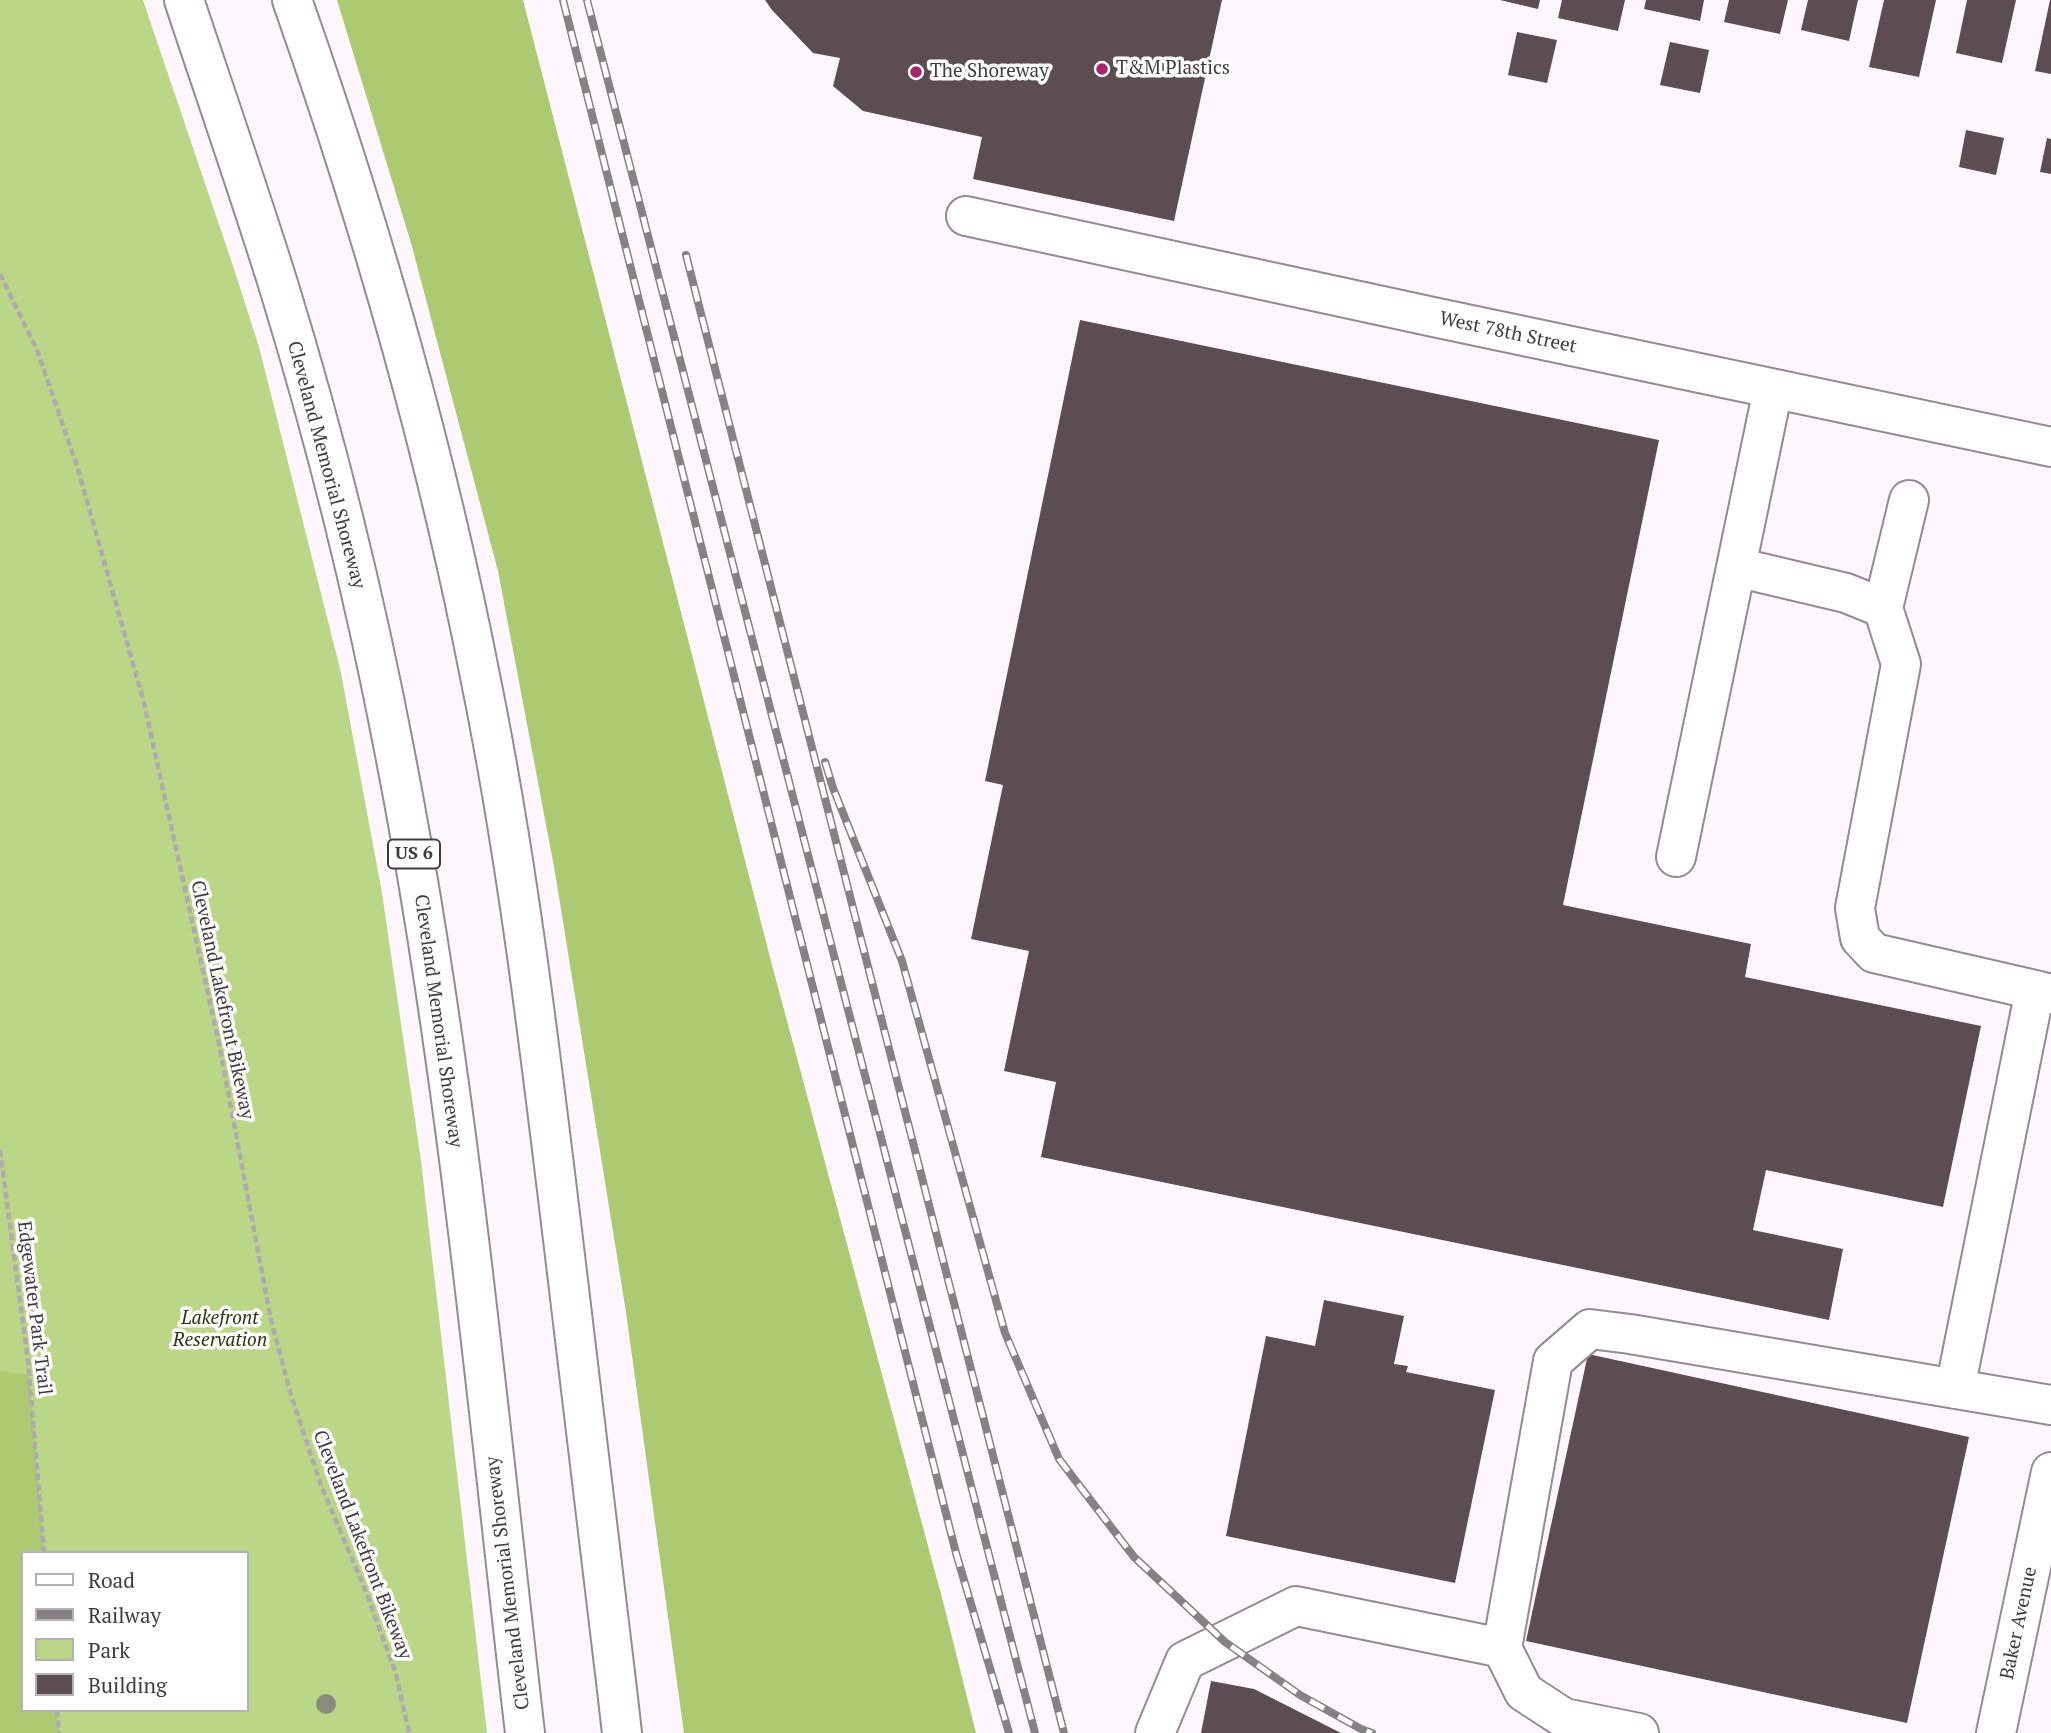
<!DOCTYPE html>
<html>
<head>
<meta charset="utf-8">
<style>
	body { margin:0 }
	#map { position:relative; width:2051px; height:1733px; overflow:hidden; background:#fef6fd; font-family:"PT Serif",serif }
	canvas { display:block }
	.legend { position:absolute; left:21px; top:1551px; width:228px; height:161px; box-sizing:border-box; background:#fff; border:2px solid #b3b1b3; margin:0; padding:9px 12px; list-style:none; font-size:21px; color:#403b40 }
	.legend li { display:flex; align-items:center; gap:14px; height:35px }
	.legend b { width:35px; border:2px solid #b3b1b3 }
</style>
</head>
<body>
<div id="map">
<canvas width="2051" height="1733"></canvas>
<ul class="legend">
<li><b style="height:9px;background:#fff"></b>Road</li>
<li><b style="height:9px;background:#878186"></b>Railway</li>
<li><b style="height:19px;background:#bad787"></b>Park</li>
<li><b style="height:19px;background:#5b4d52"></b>Building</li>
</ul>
</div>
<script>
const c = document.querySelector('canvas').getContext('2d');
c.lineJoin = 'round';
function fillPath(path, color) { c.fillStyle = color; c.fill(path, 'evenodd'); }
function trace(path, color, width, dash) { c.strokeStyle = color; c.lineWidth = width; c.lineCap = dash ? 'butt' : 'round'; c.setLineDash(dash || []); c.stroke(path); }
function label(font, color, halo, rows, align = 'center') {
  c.font = font + ' "PT Serif",serif'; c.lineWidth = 7; c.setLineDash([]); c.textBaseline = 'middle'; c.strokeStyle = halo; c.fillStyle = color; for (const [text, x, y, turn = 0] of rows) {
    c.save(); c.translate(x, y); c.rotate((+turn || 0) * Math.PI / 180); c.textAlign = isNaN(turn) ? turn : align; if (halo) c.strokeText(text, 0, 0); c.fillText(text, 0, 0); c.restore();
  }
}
const green = new Path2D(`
	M0,0H143L234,269L259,347L341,673L382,893L421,1161L487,1733H0ZM23,1553H247V1710H23Z`);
const forest = new Path2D(`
	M337,0H523L772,965L946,1613L976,1733H684L626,1312L555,872L498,571L411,243Z
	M0,1371L29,1375L44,1553H23V1710H57L59,1733H0Z`);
const building = new Path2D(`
	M765,0H1222L1174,221L973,179L982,137L863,111L833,86L840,58L813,53L772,10Z
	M1500,0H1540L1538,9Z
	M1562,0H1625L1618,31L1558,18Z
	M1646,0H1704L1700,21L1644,9Z
	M1729,0H1788L1780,34L1724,22Z
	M1808,0H1858L1849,41L1801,30Z
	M1884,0H1936L1919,77L1869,67Z
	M1967,0H2016L2002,63L1956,53Z
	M2050,0H2051V74L2035,71Z
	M1517,32L1557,40L1547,83L1508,75Z
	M1670,42L1709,50L1700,93L1660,85Z
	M1966,130L2004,138L1996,175L1959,167Z
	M2047,138L2051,139V174L2040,172Z
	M1080,320L1659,440L1563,905L1751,944L1745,977L1981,1026L1943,1207L1766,1170L1753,1230L1843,1249L1829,1320L1041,1157L1056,1082L1004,1071L1029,951L971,939L1003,785L985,781Z
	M1324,1300L1404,1316L1394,1364L1408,1366L1406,1372L1495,1390L1455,1583L1226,1536L1266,1336L1315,1346Z
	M1588,1354L1969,1437L1907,1723L1526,1641Z
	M1211,1681L1254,1689L1341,1733H1201Z`);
const path = new Path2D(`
	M0,274L37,350L78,469L144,703L218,1039L271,1320L291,1395L321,1485L366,1592L396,1674L409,1733
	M0,1150L28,1361L44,1553
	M57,1710L59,1733`);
const minor = new Path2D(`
	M966,216L1438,318L2051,447
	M1736,567L1846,593L1883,608L1901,664L1855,908L1860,938L1874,953L2035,990
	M1883,608L1909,500
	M1676,857L1773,389
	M1955,1389L2035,990L2051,994
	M1155,1733L1185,1661L1296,1606L1502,1648
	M1639,1733L1564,1718L1524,1692L1502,1648L1553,1361L1590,1329L1630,1334L2051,1405
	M1996,1733L2051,1472`);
const highway = new Path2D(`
	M184,0C216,96 249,191 279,287C326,440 365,597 395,754C458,1077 487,1406 525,1733
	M292,0C370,221 435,446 480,676C518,862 540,1050 563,1239C583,1403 603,1568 622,1733`);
const rail = new Path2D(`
	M563,0L956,1553L1009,1733
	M587,0L1035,1733
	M686,255L1064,1733
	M825,762L833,788L902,961L1005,1333L1059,1459L1134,1557L1225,1642L1300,1695L1361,1729L1372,1733`);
const trees = [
	[326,1704]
];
const markers = [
	[1102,69,7,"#a9246c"],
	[916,72,7,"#a9246c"]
];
const shields = [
	[414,854,52]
];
const shieldNames = [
	["US 6",414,854]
];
const poiNames = [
	["T&M Plastics",1116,69],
	["The Shoreway",930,72]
];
const streetNames = [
	["West 78th Street",1508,333,12],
	["Cleveland Memorial Shoreway",326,465,75],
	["Cleveland Lakefront Bikeway",222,1000,78],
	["Cleveland Memorial Shoreway",438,1021,82],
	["Edgewater Park Trail",34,1308,83],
	["Cleveland Lakefront Bikeway",362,1545,69],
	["Cleveland Memorial Shoreway",508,1583,-97],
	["Baker Avenue",2019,1623,-78]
];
const parkNames = [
	["Lakefront",220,1319],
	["Reservation",220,1341]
];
fillPath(green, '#bad787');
fillPath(forest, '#abca71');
fillPath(building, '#5b4d52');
trace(minor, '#958a94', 42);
trace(highway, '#958a94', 42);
trace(path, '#b0a9af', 4.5, [7, 3.5]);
trace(minor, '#fff', 38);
trace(highway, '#fff', 38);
trace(rail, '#878186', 8);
trace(rail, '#fff', 5, [16]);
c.fillStyle = '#898c7b';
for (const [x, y] of trees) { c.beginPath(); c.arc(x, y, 10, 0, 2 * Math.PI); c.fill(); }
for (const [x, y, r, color] of markers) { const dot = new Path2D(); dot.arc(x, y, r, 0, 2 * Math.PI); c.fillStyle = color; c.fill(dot); trace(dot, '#fff', 2.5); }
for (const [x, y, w] of shields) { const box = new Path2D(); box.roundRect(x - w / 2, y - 14.5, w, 29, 5); c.fillStyle = '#fff'; c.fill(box); trace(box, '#403b40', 2); }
label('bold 18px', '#403b40', null, shieldNames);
label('19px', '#403b40', '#fff', poiNames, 'left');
label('19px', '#403b40', '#fff', streetNames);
label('italic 19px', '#2a3611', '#fff', parkNames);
</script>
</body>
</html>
